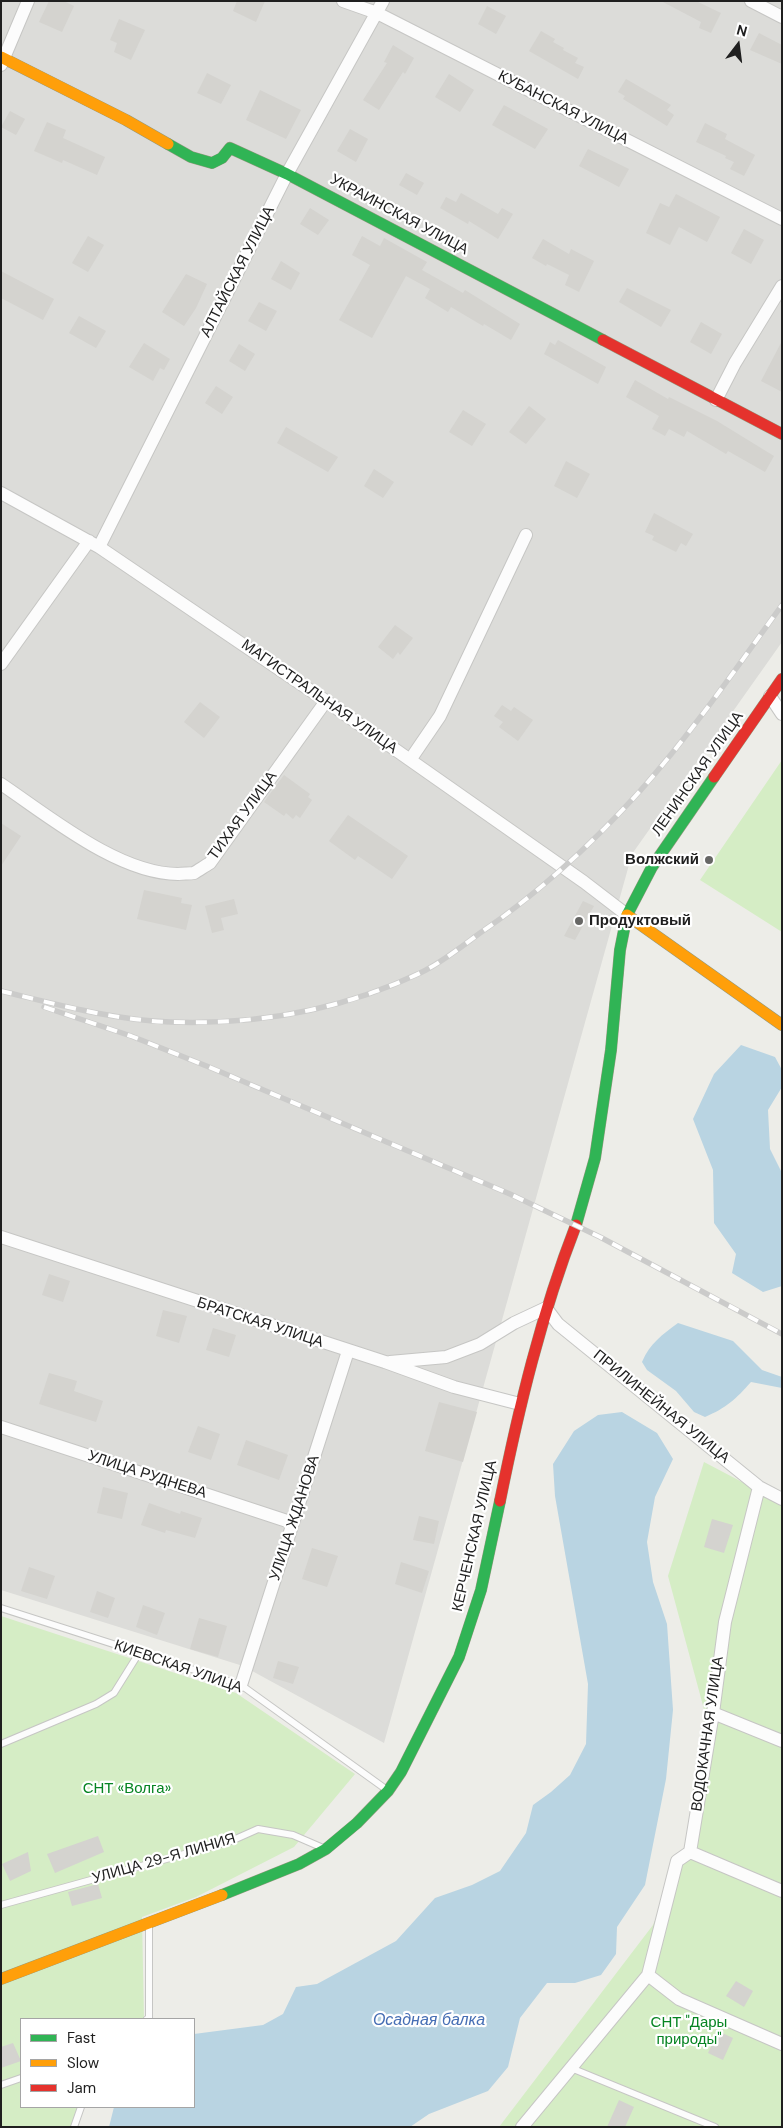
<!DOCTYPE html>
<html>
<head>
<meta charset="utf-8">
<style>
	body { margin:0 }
	#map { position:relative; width:783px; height:2128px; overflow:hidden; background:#edede8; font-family:"DM Sans",sans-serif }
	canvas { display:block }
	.frame { position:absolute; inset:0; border:2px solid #1f1f1f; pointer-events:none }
	.legend { position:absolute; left:20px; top:2018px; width:175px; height:90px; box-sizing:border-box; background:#fff; border:1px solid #a5a5a5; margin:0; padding:6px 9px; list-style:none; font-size:15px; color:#1f1f1f }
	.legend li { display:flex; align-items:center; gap:10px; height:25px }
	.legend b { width:25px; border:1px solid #a5a5a5 }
	.north { position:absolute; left:713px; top:20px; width:50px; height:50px; -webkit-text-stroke:4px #fff; paint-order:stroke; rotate:15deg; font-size:14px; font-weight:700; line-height:20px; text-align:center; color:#1f1f1f }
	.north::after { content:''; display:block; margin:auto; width:18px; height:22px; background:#1f1f1f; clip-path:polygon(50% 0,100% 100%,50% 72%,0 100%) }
</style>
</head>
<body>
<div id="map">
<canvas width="783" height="2128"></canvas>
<div class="frame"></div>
<ul class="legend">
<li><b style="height:6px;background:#30b455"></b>Fast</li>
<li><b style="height:6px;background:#ff9f0a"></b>Slow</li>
<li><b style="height:6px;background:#e5322d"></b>Jam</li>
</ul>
<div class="north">N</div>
</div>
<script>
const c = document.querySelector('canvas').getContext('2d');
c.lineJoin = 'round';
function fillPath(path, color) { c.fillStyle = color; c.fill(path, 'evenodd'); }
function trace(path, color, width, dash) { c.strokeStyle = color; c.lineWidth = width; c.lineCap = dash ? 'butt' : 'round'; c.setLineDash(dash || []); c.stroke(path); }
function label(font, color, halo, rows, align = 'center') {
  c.font = font + ' "DM Sans",sans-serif'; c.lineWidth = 4.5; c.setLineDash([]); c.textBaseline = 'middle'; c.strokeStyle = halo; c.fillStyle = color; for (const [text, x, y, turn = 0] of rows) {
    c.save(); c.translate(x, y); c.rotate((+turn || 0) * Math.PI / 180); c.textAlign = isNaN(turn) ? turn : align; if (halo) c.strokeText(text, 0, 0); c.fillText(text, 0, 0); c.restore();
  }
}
const residential = new Path2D(`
	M1,1H782V642L632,854L384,1743L243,1666L1,1590Z`);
const grass = new Path2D(`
	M782,760V932L700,880Z
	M704,1462L782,1503V2127H499L653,1925L685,1849L705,1713L668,1576Z
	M1,1616L236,1693L355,1774L294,1847L196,1897L142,1917L144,2019H21V2107H84L77,2127H1Z`);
const water = new Path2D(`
	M741,1045L775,1057L782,1070V1087L768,1110L770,1149L782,1173V1286L763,1292L732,1273L736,1254L714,1223L713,1170L693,1119L714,1074Z
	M678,1323L733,1341L762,1370L782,1377V1388L751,1382C736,1399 726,1408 705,1417L694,1412L676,1391L647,1370L642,1362C650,1343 662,1335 678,1323Z
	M622,1412L657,1433L673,1459L655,1497L647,1542L653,1582L667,1624L673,1710L666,1779L645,1885L617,1927L616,1954L601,1975L575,1983H547L520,2018L508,2067L488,2091L429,2114L410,2127H109L114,2107H194V2034L263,2025L283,2014L296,1987L317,1984L396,1941L435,1898L472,1885L500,1871L526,1833L533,1805L551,1792L570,1775L586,1744L588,1684L555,1496L553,1464L574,1431L598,1415Z`);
const building = new Path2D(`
	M49,1H64L74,6L62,32L39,22Z
	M237,1H265L256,22L233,11Z
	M661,1H696L721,13L711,33L699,28L701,22Z
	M487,6L506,16L496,34L478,24Z
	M119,19L145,30L131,60L114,52L117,43L110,40Z
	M541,31L555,39L553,42L564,48L563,50L578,58L575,63L584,67L578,79L529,51Z
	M759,33L782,45V64L750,50Z
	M393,45L414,58L405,74L403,72L379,110L363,100L387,63L384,62Z
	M207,73L231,85L221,104L197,93Z
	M449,74L474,90L460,112L435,97Z
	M626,79L671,105L667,110L674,115L667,126L623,99L625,96L618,92Z
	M260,90L301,110L286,139L246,120Z
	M504,105L548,129L535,149L492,125Z
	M10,111L25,119L16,135L1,127Z
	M47,122L66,130L63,138L105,157L97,175L63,160L62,163L34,151Z
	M705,123L727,134L725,139L755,155L744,176L730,169L734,162L725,158L726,156L696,142Z
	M350,129L368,139L356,162L337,151Z
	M588,149L629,169L619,187L579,166Z
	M406,173L424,183L417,195L399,185Z
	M461,193L498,214L502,208L513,214L498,239L469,221L468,224L440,208L446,197L456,202Z
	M676,194L720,217L707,242L679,227L670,245L646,233L660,203L669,207Z
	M310,208L329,220L318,235L300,224Z
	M744,229L764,240L751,264L731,253Z
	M88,236L104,245L88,272L72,263Z
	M362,236L380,246L384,238L400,247L427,262L422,270L463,293L465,290L520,324L511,340L484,324L483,326L451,307L448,312L425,298L430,289L406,276L372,338L339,320L370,265L352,255Z
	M543,239L569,254L571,249L594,261L579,292L565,285L569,275L547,264L546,266L532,258Z
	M281,261L300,273L291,290L271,279Z
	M1,271L54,299L43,320L1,298Z
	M186,274L207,284L196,308L184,326L162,312Z
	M627,288L671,310L661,327L619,302Z
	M259,302L277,311L266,331L248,321Z
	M79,316L106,331L96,348L69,333Z
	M701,322L722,334L711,354L690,342Z
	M558,340L606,367L598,384L544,354L550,342L555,345Z
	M782,341V392L761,381Z
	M144,343L170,359L164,370L160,368L153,381L129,367Z
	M239,344L255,354L245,371L229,361Z
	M635,380L668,399L669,397L717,421L774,456L765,472L728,451L726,454L687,431L684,437L669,429L665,436L652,429L659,416L626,397Z
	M216,386L233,397L222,414L205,403Z
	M529,406L546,419L526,444L509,432Z
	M463,410L486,424L472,446L449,432Z
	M286,427L338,457L328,472L277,443Z
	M566,461L590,474L577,498L554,486Z
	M374,469L394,482L383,498L364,486Z
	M654,513L693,534L686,546L681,543L676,552L652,540L654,536L645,532Z
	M395,625L413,638L400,655L398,652L393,659L378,647Z
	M200,702L220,717L204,738L184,722Z
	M502,705L511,711L514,707L533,720L518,741L499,727L503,722L494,716Z
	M284,775L310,794L308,797L312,800L300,818L296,815L293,819L286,813L284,816L264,802Z
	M348,815L408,856L392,879L358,856L355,860L329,841Z
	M1,823L21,836L1,866Z
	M144,890L182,898L181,903L192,905L186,930L137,919Z
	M234,899L238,914L221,918L224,930L212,933L205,906Z
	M583,901L594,906L575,940L564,936Z
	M49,1274L70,1281L63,1302L42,1295Z
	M163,1310L187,1316L179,1343L156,1336Z
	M213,1328L236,1335L229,1357L206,1350Z
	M49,1373L77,1381L74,1391L103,1401L96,1422L39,1404Z
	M439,1402L477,1412L463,1462L425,1451Z
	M198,1426L220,1434L211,1460L188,1452Z
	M246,1440L288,1455L279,1480L237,1465Z
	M103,1487L128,1493L122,1519L97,1513Z
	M149,1503L180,1514L181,1511L202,1518L195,1538L166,1530L165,1533L141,1525Z
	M419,1516L439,1521L434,1544L413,1540Z
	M712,1519L733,1525L724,1553L704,1547Z
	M312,1548L338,1556L327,1587L302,1579Z
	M401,1562L429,1571L422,1593L395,1584Z
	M29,1567L55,1576L47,1599L21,1591Z
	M97,1591L115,1598L108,1618L90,1612Z
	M143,1605L165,1613L157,1635L136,1627Z
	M199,1618L227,1626L218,1657L190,1649Z
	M278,1661L299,1667L293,1684L273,1678Z
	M98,1836L104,1852L55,1873L47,1854Z
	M28,1852L31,1871L10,1881L2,1864Z
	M98,1884L102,1898L72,1906L68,1892Z
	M736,1981L753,1991L744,2007L726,1996Z
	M718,2031L733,2038L723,2060L708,2053Z
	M13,2043L21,2061L1,2068V2047Z
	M619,2100L634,2107L625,2127H607Z`);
const lane = new Path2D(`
	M1,1608L241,1685L387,1790
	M1,1744L96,1704L114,1693L139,1653
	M1,1905L231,1841L258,1829L293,1835L323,1848
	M147,2019L149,2018V1924
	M571,2068L715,2127
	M1,2085L21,2078
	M74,2127L81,2107`);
const street = new Path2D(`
	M343,1L377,13L782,219
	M751,1L782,17
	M1,65L28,1
	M716,400L735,363L782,286
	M1,493L99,547L326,701L584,882L627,915
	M99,547L287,174L383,1
	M1,664L89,541
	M770,696L782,714
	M410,760L440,716L526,535
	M1,784C50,817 119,874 178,874C183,873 189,874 194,873C199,870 205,866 210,863L326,701
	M1,1237L385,1362L454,1387L520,1404
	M390,1362L446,1357L480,1344L514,1323L546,1308L558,1324L759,1487L782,1499
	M1,1427L293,1523
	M241,1685L348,1351
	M713,1713L782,1741
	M690,1852L782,1891
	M648,1975L679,1999L782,2044
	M522,2127L648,1975L677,1861L690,1852L713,1713L725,1622L759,1487`);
const fast = new Path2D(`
	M168,144L191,157L212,163L222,158L230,148L287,174L603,340
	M576,1225L595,1158L611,1050L620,950L627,915L652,867L714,777
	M222,1895L299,1864L326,1849L357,1823L388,1791L401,1772L459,1657L481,1590L500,1501`);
const slow = new Path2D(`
	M1,57L126,120L168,144
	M627,915L782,1025
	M1,1979L222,1895`);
const jam = new Path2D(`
	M603,340L782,434
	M714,777L782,679
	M500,1501C519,1407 541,1315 576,1225`);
const rail = new Path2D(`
	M1,991C56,1004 113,1020 170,1022C256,1025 342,1010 420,973C441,963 461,947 480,933C539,893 592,844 640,791C691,734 737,667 782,605
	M44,1007L131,1036L209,1067L510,1194L600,1237L782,1334`);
const markers = [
	[709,860,5,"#676765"],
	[579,921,5,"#676765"]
];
const streetNames = [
	["КУБАНСКАЯ УЛИЦА",563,108,27],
	["УКРАИНСКАЯ УЛИЦА",399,215,28],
	["АЛТАЙСКАЯ УЛИЦА",238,272,-63],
	["МАГИСТРАЛЬНАЯ УЛИЦА",319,697,35],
	["ЛЕНИНСКАЯ УЛИЦА",698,774,-55],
	["ТИХАЯ УЛИЦА",243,816,-54],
	["БРАТСКАЯ УЛИЦА",260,1323,18],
	["ПРИЛИНЕЙНАЯ УЛИЦА",661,1407,39],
	["УЛИЦА РУДНЕВА",147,1475,18],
	["УЛИЦА ЖДАНОВА",295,1518,-72],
	["КЕРЧЕНСКАЯ УЛИЦА",475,1536,-77],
	["КИЕВСКАЯ УЛИЦА",178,1667,19],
	["ВОДОКАЧНАЯ УЛИЦА",708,1734,-82],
	["УЛИЦА 29-Я ЛИНИЯ",164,1859,-16]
];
const poiNames = [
	["Волжский",699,860],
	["Продуктовый",589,921,"left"]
];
const parkNames = [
	["СНТ «Волга»",127,1789],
	["СНТ \"Дары",689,2023],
	["природы\"",689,2040]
];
const waterNames = [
	["Осадная балка",429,2021]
];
fillPath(residential, '#dcdcd9');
fillPath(grass, '#d5edc5');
fillPath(water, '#b9d4e2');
fillPath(building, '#d4d3cf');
trace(lane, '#c6c6c4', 8);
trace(street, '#c6c6c4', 14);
trace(fast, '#93997e', 12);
trace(slow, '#93997e', 12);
trace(jam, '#93997e', 12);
trace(lane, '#fcfcfc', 6);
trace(street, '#fcfcfc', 12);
trace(fast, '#30b455', 11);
trace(slow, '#ff9f0a', 11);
trace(jam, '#e5322d', 11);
trace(rail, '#cbcbca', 5.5);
trace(rail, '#fff', 4, [11]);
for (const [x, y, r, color] of markers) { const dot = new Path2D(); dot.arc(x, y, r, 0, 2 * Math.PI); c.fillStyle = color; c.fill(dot); trace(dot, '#fff', 2); }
label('15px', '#1f1f1f', '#fff', streetNames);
label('bold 15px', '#1f1f1f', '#fff', poiNames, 'right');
label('15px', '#068422', '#fff', parkNames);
label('italic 16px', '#466eb4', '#fff', waterNames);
</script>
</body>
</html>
